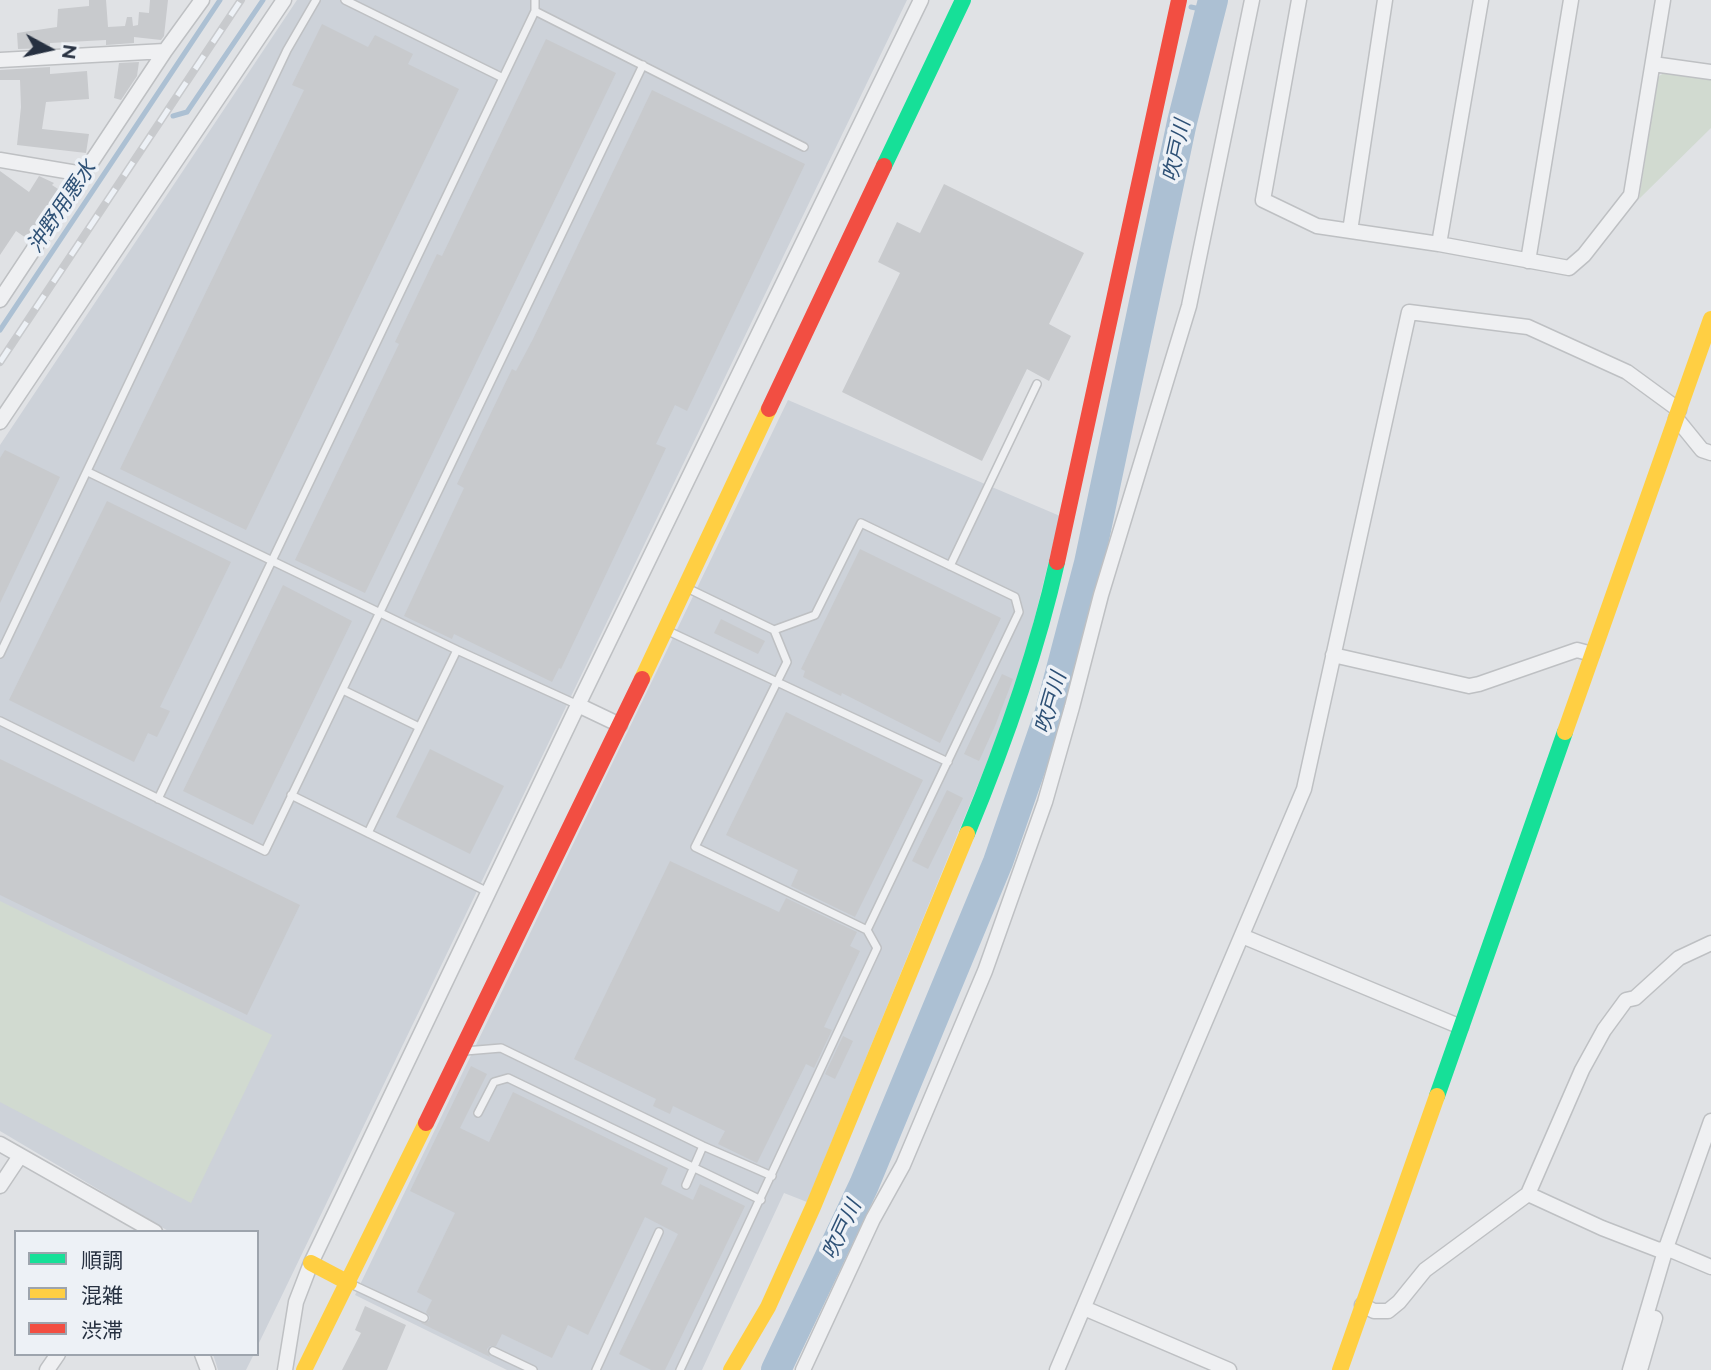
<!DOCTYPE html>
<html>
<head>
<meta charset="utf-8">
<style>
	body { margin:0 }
	#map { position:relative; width:1711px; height:1370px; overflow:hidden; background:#e0e2e5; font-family:Raleway,"Noto Sans JP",sans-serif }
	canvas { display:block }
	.legend { position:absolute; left:14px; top:1230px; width:245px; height:126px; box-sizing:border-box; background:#edf1f6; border:2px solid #9da4ad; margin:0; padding:9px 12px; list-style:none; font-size:21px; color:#263040 }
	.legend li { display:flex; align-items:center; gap:14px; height:35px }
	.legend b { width:35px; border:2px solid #9da4ad }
	.north { position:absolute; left:14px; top:14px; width:70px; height:70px; -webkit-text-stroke:5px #edf1f6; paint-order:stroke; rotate:98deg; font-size:19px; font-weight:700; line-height:28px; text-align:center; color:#263040 }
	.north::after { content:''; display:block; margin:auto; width:24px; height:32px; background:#263040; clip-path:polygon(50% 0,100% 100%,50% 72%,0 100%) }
</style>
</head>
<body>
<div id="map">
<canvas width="1711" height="1370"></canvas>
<ul class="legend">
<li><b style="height:9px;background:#16e098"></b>順調</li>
<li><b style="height:9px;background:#ffcf43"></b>混雑</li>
<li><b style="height:9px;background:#f24e42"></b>渋滞</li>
</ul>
<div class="north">N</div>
</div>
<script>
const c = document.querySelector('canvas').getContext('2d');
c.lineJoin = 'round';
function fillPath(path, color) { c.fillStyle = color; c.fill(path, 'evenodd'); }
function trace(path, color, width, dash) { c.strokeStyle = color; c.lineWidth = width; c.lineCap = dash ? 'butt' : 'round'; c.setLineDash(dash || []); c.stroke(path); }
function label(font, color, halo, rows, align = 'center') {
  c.font = font + ' Raleway,"Noto Sans JP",sans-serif'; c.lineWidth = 7; c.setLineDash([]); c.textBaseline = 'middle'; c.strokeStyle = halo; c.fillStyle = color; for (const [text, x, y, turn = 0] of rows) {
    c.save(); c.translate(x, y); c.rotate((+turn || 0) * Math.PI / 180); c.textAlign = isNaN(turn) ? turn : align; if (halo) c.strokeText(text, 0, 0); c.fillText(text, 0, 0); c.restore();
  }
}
const built = new Path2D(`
	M297,0H907L257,1347V1232H170L0,1131V445Z
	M788,400L1060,516L1017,689L807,1202L784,1193L702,1370H507L355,1295Z
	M213,1354H254L246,1370H218Z`);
const green = new Path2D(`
	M1665,72L1711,79V128L1639,199L1658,77Z
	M0,901L272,1035L191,1203L0,1102Z`);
const stream = new Path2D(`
	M1191,7L1210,11
	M173,116L187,112L263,0
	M0,330L220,0`);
const river = new Path2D(`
	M776,1370L864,1185L998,862L1049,715L1089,563L1182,122L1213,0`);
const building = new Path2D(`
	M89,0H106L108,27L125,26L127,17H132L133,26L138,25L139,12L149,13L150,0H168L164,36L161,40L134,37V43L106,45V40L50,43V48L18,49L17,33L57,27L58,9L89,6Z
	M322,24L368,47L375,35L413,54L408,64L459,89L246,530L120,469L304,90L292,85Z
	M546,39L616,73L365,593L295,560L399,344L395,342L437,254L442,256Z
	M139,62L137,76L121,100L114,98L119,63Z
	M50,67V74L87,71L89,99L46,102L42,129L89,134L86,153L17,145L21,107L20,80H0V70Z
	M652,90L805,164L687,411L675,405L656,444L666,448L561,669L559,668L552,682L454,634L452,639L404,616L464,488L457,484L512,369L516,371L533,339Z
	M0,171L29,192L39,176L54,183L52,185L61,191L26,238L16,231L0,255Z
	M944,184L1084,253L1049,324L1071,336L1049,381L1027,369L982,461L842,392L900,273L878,262L897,222L920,233Z
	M5,450L60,477L0,603V458Z
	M107,501L231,562L160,707L170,711L157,737L148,733L134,762L9,700Z
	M860,549L1001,618L940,743L842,693L841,696L803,677L805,671L801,669Z
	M283,585L352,621L253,825L183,791Z
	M721,619L765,641L758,654L714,633Z
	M1002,674L1013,679L995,726L979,761L964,754Z
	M786,712L923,780L855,917L791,886L798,870L726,835Z
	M430,749L504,786L470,854L396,817Z
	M0,759L300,905L247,1015L0,895Z
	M947,790L963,798L928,869L912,861Z
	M670,861L779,912L786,898L857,932L850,946L860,951L824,1027L832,1030L814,1068L806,1064L757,1163L718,1144L725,1131L673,1106L670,1114L653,1106L656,1099L574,1059Z
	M843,1036L853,1041L835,1079L825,1074Z
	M471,1066L487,1074L460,1128L489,1142L513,1092L668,1168L661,1184L693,1200L700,1184L745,1206L665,1370H651L619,1354L678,1234L645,1217L588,1335L568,1325L552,1358L502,1334L496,1346H490L487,1349L490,1357L421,1323L429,1321L430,1317L426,1312L432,1300L417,1292L455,1213L410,1191Z
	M365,1306L406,1325L387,1370H342L361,1333L355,1330Z`);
const lane = new Path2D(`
	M345,0L503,78
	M535,11L804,147
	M88,472L457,650L578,705
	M950,566L1037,384
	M687,588L774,630
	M666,630L948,762
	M0,654L287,50L316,0
	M343,690L419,727
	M0,721L265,851L643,65
	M291,795L488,892
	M158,799L535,11V0
	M368,833L457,650
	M465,1051L501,1048L703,1146L772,1176
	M478,1113L494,1082L508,1078L761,1200
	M686,1185L703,1146
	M351,1284L424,1318
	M493,1351L533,1370
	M596,1370L659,1232
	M680,1370L877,948L867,930L1019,612L1015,597L861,523L815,615L774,630L787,662L695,847L867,930`);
const street = new Path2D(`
	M1299,0L1263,200L1317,226L1439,244L1569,268L1584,255L1631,195L1663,0
	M0,60L165,51
	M1653,64L1711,72
	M0,160L83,174
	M1350,231L1385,0
	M1439,244L1481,0
	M1528,261L1571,0
	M0,300L165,51L202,0
	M1676,418L1702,450L1711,453
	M0,422L284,0
	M1333,655L1469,686L1479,684L1577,650L1592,654
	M578,705L620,725
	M1242,936L1461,1027
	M0,1144L155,1232
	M0,1186L20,1156
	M1528,1194L1602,1228L1659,1250L1666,1248L1711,1267
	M1362,1305L1374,1311H1388L1399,1302L1425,1270L1528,1194L1582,1070L1604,1030L1626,1000L1635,998L1679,958L1711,943
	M1084,1308L1229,1370
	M202,1354L208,1370
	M47,1370L58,1354
	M285,1370L296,1302L311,1263L578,705L921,0
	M803,1370L873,1219L903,1165L985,971L1045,802L1072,707L1101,595L1189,306L1252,0
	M1057,1370L1304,789L1409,312L1528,327L1627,372L1679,410
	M1630,1370L1666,1248L1711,1121
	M1640,1370L1655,1318`);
const fast = new Path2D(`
	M884,166L963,0
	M967,834C1004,745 1036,656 1057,562
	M1437,1096L1565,732`);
const slow = new Path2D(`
	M642,679L769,409
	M1565,732L1711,319
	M311,1263L349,1283
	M304,1370L426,1123
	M731,1370L768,1307L813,1207L967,834
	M1340,1370L1437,1096`);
const jam = new Path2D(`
	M769,409L884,166
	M1057,562L1179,0
	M426,1123L642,679`);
const rail = new Path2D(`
	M0,362L241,0`);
const waterNames = [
	["吹戸川",1177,151,-78],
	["沖野用悪水",62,207,-56],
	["吹戸川",1051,703,-74],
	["吹戸川",842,1230,-65]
];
fillPath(built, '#cdd2d9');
fillPath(green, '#d1dad0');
trace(stream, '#acc0d3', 5);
trace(river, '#acc0d3', 30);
fillPath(building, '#c8cacd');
trace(lane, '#bec0c3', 10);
trace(street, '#bec0c3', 17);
trace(lane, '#eff0f2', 7);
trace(street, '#eff0f2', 14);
trace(fast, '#16e098', 16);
trace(slow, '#ffcf43', 16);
trace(jam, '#f24e42', 16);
trace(rail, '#c8cacd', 8);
trace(rail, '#edf1f6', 5, [16]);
label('italic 21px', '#2e5176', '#edf1f6', waterNames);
</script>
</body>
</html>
